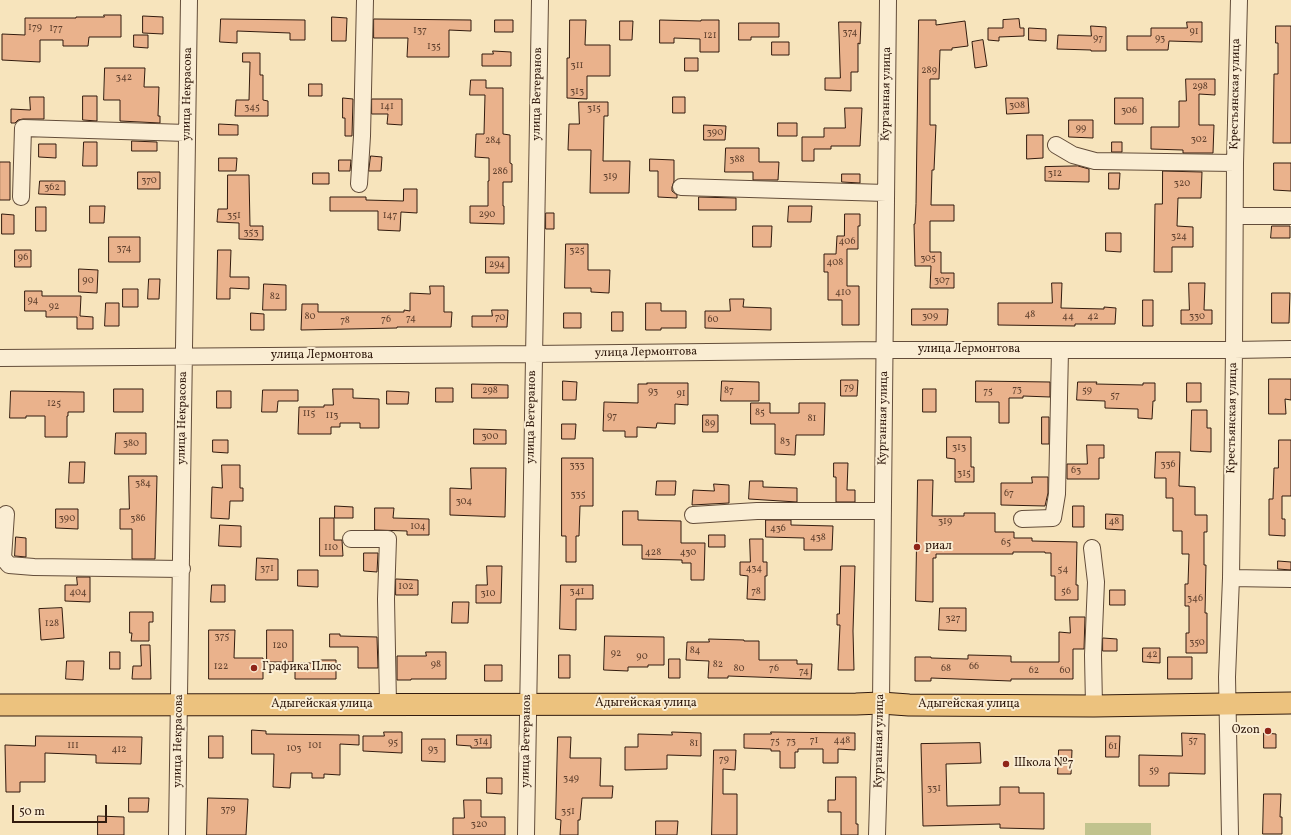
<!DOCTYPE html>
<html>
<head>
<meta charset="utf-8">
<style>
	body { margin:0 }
	#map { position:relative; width:1291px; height:835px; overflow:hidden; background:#f7e4bc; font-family:Vollkorn,serif }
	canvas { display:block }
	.scale { position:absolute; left:12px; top:805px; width:95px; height:18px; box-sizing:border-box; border:2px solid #321b0e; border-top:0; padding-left:5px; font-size:12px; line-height:14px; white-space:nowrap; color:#321b0e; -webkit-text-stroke:3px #faedd3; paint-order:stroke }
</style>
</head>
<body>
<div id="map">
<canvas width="1291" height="835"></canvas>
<div class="scale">50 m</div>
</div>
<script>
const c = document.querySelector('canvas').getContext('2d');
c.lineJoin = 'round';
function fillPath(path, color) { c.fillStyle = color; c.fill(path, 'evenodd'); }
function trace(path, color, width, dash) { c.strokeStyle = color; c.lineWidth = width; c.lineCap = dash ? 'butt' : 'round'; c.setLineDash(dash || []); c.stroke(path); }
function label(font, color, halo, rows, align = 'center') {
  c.font = font + ' Vollkorn,serif'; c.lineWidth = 4; c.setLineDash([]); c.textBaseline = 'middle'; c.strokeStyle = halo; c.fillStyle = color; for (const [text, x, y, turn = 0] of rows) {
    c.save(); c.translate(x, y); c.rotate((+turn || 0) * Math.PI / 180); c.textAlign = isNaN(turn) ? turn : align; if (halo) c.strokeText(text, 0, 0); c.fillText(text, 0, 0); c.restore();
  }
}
const green = new Path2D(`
	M1085,823H1151V835H1085Z`);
const building = new Path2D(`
	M104,15H121V37H89L88,46H63V40H40V62L2,60V34L25,35V18H76V17H104Z
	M143,16L163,17V34L143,33Z
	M332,17L347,18L346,41H332Z
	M221,19L305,20V40H290V33L237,31V43L220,42Z
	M374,19L471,20V31L449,30V57H407L408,38H374Z
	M1019,19L1020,28H1024V36L999,37V41L988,40V28H1003V20Z
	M495,20H513V32H495Z
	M570,20H586L585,45H610V76H587V99L567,98V58H569Z
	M660,20L701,21V20H719V52H700V39L674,38V43H660Z
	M919,20H936V25L965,21L968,46L952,48V50H940L939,79H930V125H936L934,170H932L931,205H954V221H930V252H941V273H954V288H930L931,266H915L914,224H915L916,204Z
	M620,21H633L632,40H620Z
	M839,22H861L860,44L858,43V72H851V91L825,90V78H840Z
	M1187,22H1202V42L1169,41L1168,50H1127V36H1151V28H1187Z
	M739,23H779V37H751V40H739Z
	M1091,26L1106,27V51H1091V50L1057,49L1058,35L1091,36Z
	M1276,26H1291V143H1273L1274,74H1278V43H1276Z
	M1029,28L1046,29V41L1029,40Z
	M134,35H148V48L134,47Z
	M983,40L987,66L975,68L972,42Z
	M772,42H789V55H772Z
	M493,51L511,52V66H482V54H493Z
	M243,53H260V75H263V100L268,101V116H235L236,100H249L250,62H243Z
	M685,58H698V71H685Z
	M105,68H145L144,87H159L158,116H160V123L120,121V100H104Z
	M1186,79H1215V95L1199,94V125H1214L1213,153H1183V150L1151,149V127H1179V101H1186Z
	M471,80H486V88H503V134L510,135V163L512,164V182H503V206H504V224L470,223V206H488V181H489V158L475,157L476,134H484L485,95H470Z
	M309,84H322V96H309Z
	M83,96H97V121L83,120Z
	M30,97H44V119H23L18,120L15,123H11V109L30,110Z
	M673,97H685V113H673Z
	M343,98L353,99L352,136H345V118H343Z
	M1006,98H1028L1029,113L1007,114Z
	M1115,98H1143V124H1115Z
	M372,99H402V125L387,124L388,114H372Z
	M579,102H608V116H604L603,161H630L629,193H590L591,150H568L569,124H579Z
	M845,108H862L860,146H831V149H814V161H802V137H824V128H845Z
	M1069,120H1093V138L1069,137Z
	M778,123H797V136H778Z
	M219,124L238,125V135H219Z
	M704,125L726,126L725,140H704Z
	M1027,135H1043V158L1027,159Z
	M132,141L157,142V151H132Z
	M84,142H97V166H83Z
	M1112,142H1122V152H1112Z
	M39,144H56V158L39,157Z
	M726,148H759V162H779L778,180H753V172H725Z
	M371,156L382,157L381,171H369Z
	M219,158H237L236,171H219Z
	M650,159L674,160V181L672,187V191L677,195V198L658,197V171H650Z
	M339,160H351L350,171H339Z
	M0,162H10V200H0Z
	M1274,163H1291V191L1274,190Z
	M1078,166L1089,169V182L1045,181V167Z
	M1163,171L1202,172L1201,198H1178L1177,226L1193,227V247H1172V272H1154L1155,204H1162Z
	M138,172H160V189H138Z
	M313,173H329V184H313Z
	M1109,173H1120L1119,189H1109Z
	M842,174H860V183L842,182Z
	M228,175H249L250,226H263V240L239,239V223L217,222L218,209H227Z
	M40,181H65V195L39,194Z
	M404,189H417V213L401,212L400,231L378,230V211H330V197H366V200L403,201Z
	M699,197L736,198V210H699Z
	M90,206H105L104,223H90Z
	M789,206H812L811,222H788Z
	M36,207H46V231H36Z
	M546,213H554V229H546Z
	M2,214L14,215V234H2Z
	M845,214H860V226H858V249H847V286H859V325H842V300H828V272H824V254H836L837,236H844Z
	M753,226H772L771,247H753Z
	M1272,226H1290V238H1271Z
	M1106,233H1121V252L1106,251Z
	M109,237H140V262H109Z
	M566,244H588V270H610L609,293L591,292V288H565Z
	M15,250H31V267H15Z
	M218,250H231L230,277H249V289L230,288V299H217Z
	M486,257H509V273H486Z
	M79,269L98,270L97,293L79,292Z
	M149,279H160L159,299H148Z
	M1052,283H1062L1061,308L1104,309V307L1116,308L1115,324H1075V326L998,325V303H1052Z
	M1189,283H1205L1204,310H1212V324H1181V310H1189Z
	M264,284L286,285V310H263Z
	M430,286H444V312H452L451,327H397V328L301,330L302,304H318V312H404V310L410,311V293L430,294Z
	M123,289H138V307H123Z
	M25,291H42V296H81L80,316L93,317V329H77V317H46V311H25Z
	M1272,293H1290L1289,323H1272Z
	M730,299H744L743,307L771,308V330L705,328V311H730Z
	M1143,300H1153V326H1143Z
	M106,303H119V326H105Z
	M646,303H661V311H686V328H661V330H646Z
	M912,309H948L947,325H912Z
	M492,310H508L507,327H472V316H492Z
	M612,312H623V331H612Z
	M251,313L264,314V330H251Z
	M564,313H581V328H564Z
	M1269,379H1291V400L1285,399L1286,414H1269Z
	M841,380H858L857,396H841Z
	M563,381L577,382L576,400H563Z
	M722,381L759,382V401H721Z
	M976,381L1050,382V397L1023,396V398H1009V423H999V402H976Z
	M1078,382H1097L1096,384L1143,385V383H1155V401H1153L1152,419L1138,418V409L1105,408V401L1077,400Z
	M647,383H688V405L675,404V424L657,423L656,428L637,427V437H625V431H603L604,402L638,403V384H647Z
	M1187,383H1201V402H1187Z
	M472,384L508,385V398H472Z
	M436,388H453V402H436Z
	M114,389H143V412H114Z
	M333,389H353V398L379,399V428H360V423H340V427H331V434H298L299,407H324V405H333Z
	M923,389H936V412H923Z
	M263,390H298V401H278L277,412H262Z
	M11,391L84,392V412H68V416H67V437H45V416H26V418H10Z
	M217,391H231V408H217Z
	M387,391L409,392L408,404H387Z
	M751,403H770V413H799V403H825L824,435H796L795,455L775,454V424H751Z
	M1192,410H1207V428H1211V452L1191,451Z
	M703,415H718V432H703Z
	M1042,417H1049V444H1042Z
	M562,424H576L575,439H562Z
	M474,429L506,430V444H474Z
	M116,433H146V454H115Z
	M947,437H971V467H974V482H955V459L947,458Z
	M213,440H228V453L213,452Z
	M1279,440H1291V496H1282V519H1285V536L1269,535V499H1273L1274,468H1278Z
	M1087,445H1104V458H1099V479H1067V464H1087Z
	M1156,452H1180L1179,486L1195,487V515H1207V532H1204V565H1206L1205,613H1207V653H1186V633H1189V606H1185V584H1188L1189,554H1182V531H1173V498H1166V478H1155Z
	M562,458H593V506H580L579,536H576V562H566V536H562Z
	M70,462H85L84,483H69Z
	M834,463H848L847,490H855V502H836V477H834Z
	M222,465H240V488H243V501H230L229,519L211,518L212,487L222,488Z
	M471,468H506L505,517L450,515V488L471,489Z
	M129,476H157L155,559H132V529H120V509H129Z
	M1032,477H1048V493L1045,506L1001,505V483H1032Z
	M918,480H933L932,516H964V513H995V532H1014V538H1032V541L1077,542L1076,585H1078V600H1055V576H1051V553H1045V552H1013V554H936V558H933V602L916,601Z
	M657,481H676L675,495H656Z
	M750,481H763V487L797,488V502L749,499Z
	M714,484L729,485V503L692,505L693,490L714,491Z
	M335,506L353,507V518H335Z
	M1073,506H1084V527H1073Z
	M375,508H394L393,518L429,519V535H407V531L375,530Z
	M56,509H78V529L56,528Z
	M623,511H638V520L681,521V543H705L704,580H691V563H682V560L642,559V545H623Z
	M1106,514L1123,515V530L1106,529Z
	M320,518H334V540H342L343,556H320Z
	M766,520H791V525L833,526L832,550H804V538L766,537Z
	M220,525L241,526V547L219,546Z
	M709,535H725V547H709Z
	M16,537L26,538V557L15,556Z
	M750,539H763V562H767V576H765V600L747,599L748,576L740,575V562H750Z
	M364,553H378L377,572L364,571Z
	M257,558L278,559V580H256Z
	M1278,561L1291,562V570L1278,569Z
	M487,566H502L501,603H476V585H487Z
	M841,566H855L853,631L854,670H838L840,625H837V614H839Z
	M298,570H318V587L298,586Z
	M77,577H90V602L65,601V585H77Z
	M396,579L418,580V595H396Z
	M212,585H225V602H211Z
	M561,585H593V599H576V630L560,629Z
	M1110,590H1125V605H1110Z
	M453,602H469L468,623H452Z
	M62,608L64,638L41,640L39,609Z
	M940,608H966V631L939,630Z
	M130,612H153V622H149V641H131L132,633H130Z
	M1070,617H1085L1084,649H1073V679H1011V681L931,678V681H915V657H931V658L968,659V655L1011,656V662H1059V632L1070,633Z
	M209,630H235L234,658H263V679H209Z
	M267,630H293V662H267Z
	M330,634H340V636L377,637L378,668H358V647H330Z
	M605,636L664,637V665H648V667H628V671L604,670Z
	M1103,638L1117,639V651H1103Z
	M709,639L744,640V641H759V660H797V664H812L811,679L728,676V678H708L709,661L686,660L687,642H709Z
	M141,645H150L151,679H132L133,666H141Z
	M1143,648H1160V663L1143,662Z
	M110,652H120V669H110Z
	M426,652H446V679H411V680H397V656H426Z
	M559,655H570V678H559Z
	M1168,657H1192V679H1168Z
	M669,659H680V678H669Z
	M319,660H336V679H295V663H319Z
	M67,661H84L83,680L66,679Z
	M485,665H502V681H485Z
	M252,730L266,731V734L359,735V745L340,744V775L324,774V778H312V773H291L290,788L273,787L274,754H252Z
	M384,732H402V753L363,751V736H384Z
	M672,732L701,733V756L667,755V769L625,770V747H638V734L672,735Z
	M771,732L855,733V750L838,749V763H823V749H798V752H795V768H780V751H771V749L744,748V734H771Z
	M1182,733L1205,734V774L1169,773V786H1139V755L1182,756Z
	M1264,733L1276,734V748H1264Z
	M457,735H491V748H471V746L457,745Z
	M36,736L142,737L141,764L96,763V755L45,753V782H20V792H6L5,745L35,746Z
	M209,736H223V758H209Z
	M1106,736H1120L1119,757H1106Z
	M558,737H571L570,758H601L600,786H613L612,798H582L580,820H578V835H560L561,820L556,819Z
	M422,739H445V762L422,761Z
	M980,743L981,763L946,764L947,806L1000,805V787H1019V793H1044V829L1000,828V824L923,826L921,744Z
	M714,750H736L735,770L723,769V794H737V835H712Z
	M1059,750H1072L1071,774H1058Z
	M836,777H856V824H858V835H841V812H828V800H835Z
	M487,778H502V794L487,793Z
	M1264,794H1281L1280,817H1282V834H1263Z
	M129,798H149L148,812H129Z
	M208,798L248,799L246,835H207Z
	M464,800H481V817H505V835H453V818H464Z
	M98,816L124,817V835H98Z
	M656,821H678L677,835H656Z`);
const minor = new Path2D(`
	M1056,145L1073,155L1095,161L1235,163
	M359,184L362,136L365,0
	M681,187L886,193
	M21,197L23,128L187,133
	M1235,216H1291
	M0,358L533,354L884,350H1234L1291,349
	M6,514L3,558L9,565L34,567L182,569
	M693,515L757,511H883
	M1022,519L1053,518L1057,494L1060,350
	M351,539H388L386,599L388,704
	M1092,548L1096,582L1093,655L1094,706
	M1231,578L1291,579
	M177,835L189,0
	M526,835L540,0
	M877,835L881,703L888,0
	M1230,835L1227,677L1231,578L1234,350L1235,163L1239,0`);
const major = new Path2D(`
	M0,705L856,704L881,703L909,705L1094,706L1291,703`);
const markers = [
	[917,547,4,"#8f2418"],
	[254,668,4,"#8f2418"],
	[1268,731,4,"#8f2418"],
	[1006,764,4,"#8f2418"]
];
const numberNames = [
	["179",35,28],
	["177",56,29],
	["137",420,31],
	["91",1194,32],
	["374",850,33],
	["121",710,36],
	["97",1098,39],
	["93",1160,39],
	["135",434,47],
	["311",577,66],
	["289",929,71],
	["342",124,78],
	["298",1200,87],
	["313",577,92],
	["308",1017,106],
	["141",387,107],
	["345",252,108],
	["315",594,109],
	["306",1129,111],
	["99",1081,129],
	["390",715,133],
	["302",1199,140],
	["284",493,141],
	["388",737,160],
	["286",500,172],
	["312",1055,174],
	["319",610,177],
	["370",149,181],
	["320",1182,184],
	["362",52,188],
	["290",487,215],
	["351",234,216],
	["147",390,216],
	["353",251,233],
	["324",1179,237],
	["406",847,242],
	["374",124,249],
	["325",577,251],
	["96",23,258],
	["305",928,259],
	["408",835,263],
	["294",497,265],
	["90",88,281],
	["307",942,281],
	["410",843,293],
	["82",275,297],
	["94",33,301],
	["92",54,307],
	["48",1030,315],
	["80",310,317],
	["309",930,317],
	["44",1068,317],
	["42",1093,317],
	["330",1197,317],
	["70",500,318],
	["74",411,319],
	["76",386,320],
	["60",713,320],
	["78",345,321],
	["79",849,388],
	["73",1017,390],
	["298",490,391],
	["87",729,391],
	["59",1087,391],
	["93",653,392],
	["75",988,392],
	["91",681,394],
	["57",1115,396],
	["125",54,404],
	["85",760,413],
	["115",309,414],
	["113",332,416],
	["97",612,417],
	["81",812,419],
	["89",710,424],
	["300",490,437],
	["83",785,442],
	["380",131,444],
	["313",959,448],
	["336",1168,465],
	["333",577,466],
	["63",1076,471],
	["315",964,474],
	["384",143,484],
	["67",1009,494],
	["335",578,495],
	["304",464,502],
	["390",67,519],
	["386",138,519],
	["319",945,522],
	["48",1114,522],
	["104",418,527],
	["436",778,529],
	["438",818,538],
	["65",1006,543],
	["110",331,548],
	["428",653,553],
	["430",688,553],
	["371",267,569],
	["434",754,569],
	["54",1063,570],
	["102",406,587],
	["341",577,592],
	["78",756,592],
	["56",1066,592],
	["404",78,593],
	["310",488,594],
	["346",1195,599],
	["327",953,619],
	["128",52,624],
	["375",222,637],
	["350",1197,643],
	["120",280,646],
	["84",695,651],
	["92",616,654],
	["42",1152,655],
	["90",642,657],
	["98",436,665],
	["82",718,665],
	["122",221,667],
	["66",974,667],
	["80",739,669],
	["76",774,669],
	["68",946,669],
	["62",1034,671],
	["60",1065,671],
	["74",804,672],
	["71",814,741],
	["448",842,741],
	["57",1193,741],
	["314",481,742],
	["75",775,742],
	["73",791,742],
	["95",393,743],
	["81",694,744],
	["111",73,746],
	["101",315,746],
	["61",1113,747],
	["103",294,749],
	["412",119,750],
	["93",433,750],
	["79",724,760],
	["59",1154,771],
	["349",571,779],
	["331",934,789],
	["379",228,810],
	["351",568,812],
	["320",479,825]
];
const streetNames = [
	["улица Некрасова",188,94,-89],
	["улица Ветеранов",538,94,-89],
	["Курганная улица",887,94,-89],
	["Крестьянская улица",1236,94,-89],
	["улица Лермонтова",969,350],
	["улица Лермонтова",646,353,-1],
	["улица Лермонтова",322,356],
	["улица Ветеранов",532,417,-89],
	["улица Некрасова",183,418,-89],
	["Курганная улица",884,418,-89],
	["Крестьянская улица",1233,418,-89],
	["Адыгейская улица",646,704],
	["Адыгейская улица",322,705],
	["Адыгейская улица",969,705],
	["улица Некрасова",179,741,-89],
	["улица Ветеранов",527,741,-89],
	["Курганная улица",880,741,-89]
];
const poiNames = [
	["риал",925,547],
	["Графика Плюс",262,668],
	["Ozon",1260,731,"right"],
	["Школа №7",1014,764]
];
fillPath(green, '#c1c38e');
fillPath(building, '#eab28c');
trace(building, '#321b0e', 1);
trace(minor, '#634d3a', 18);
trace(major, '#321b0e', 23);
trace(minor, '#faedd3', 16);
trace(major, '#ecc27e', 21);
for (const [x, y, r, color] of markers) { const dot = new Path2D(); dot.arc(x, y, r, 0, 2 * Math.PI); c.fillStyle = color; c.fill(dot); trace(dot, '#faedd3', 1.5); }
label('10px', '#60412e', null, numberNames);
label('12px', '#321b0e', '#faedd3', streetNames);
label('12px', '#321b0e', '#faedd3', poiNames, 'left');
</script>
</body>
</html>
